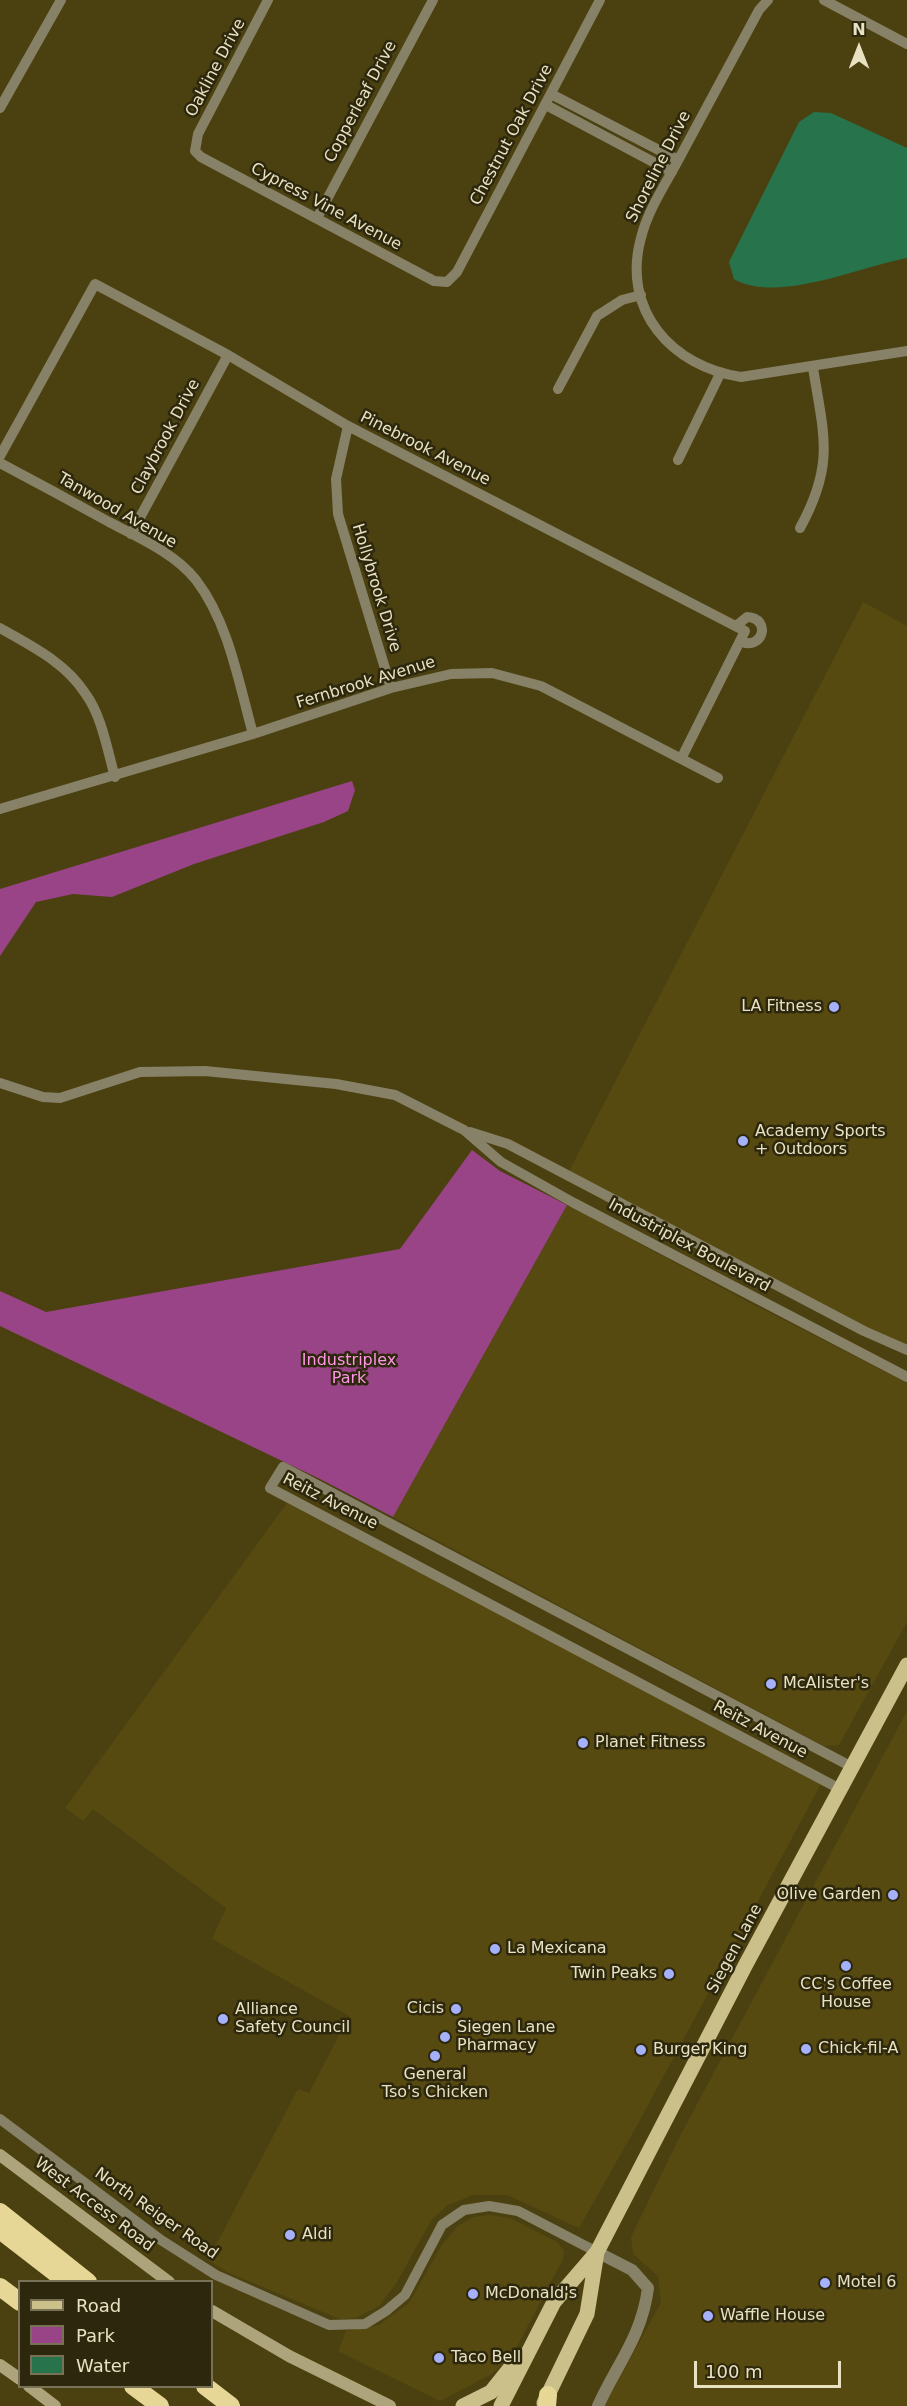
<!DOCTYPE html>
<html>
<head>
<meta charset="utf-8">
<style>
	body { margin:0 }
	#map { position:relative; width:907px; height:2406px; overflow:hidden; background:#4b4110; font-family:"DejaVu Sans",sans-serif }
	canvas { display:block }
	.legend { position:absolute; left:18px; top:2280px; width:195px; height:108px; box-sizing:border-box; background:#2d270d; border:2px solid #787155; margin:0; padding:8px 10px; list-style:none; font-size:18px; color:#e8e1c2 }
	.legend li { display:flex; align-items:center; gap:12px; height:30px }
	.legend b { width:30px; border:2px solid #787155 }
	.north { position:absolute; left:829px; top:18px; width:60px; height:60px; -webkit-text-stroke:4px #2d270d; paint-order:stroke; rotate:0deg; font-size:16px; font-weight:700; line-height:24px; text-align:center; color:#e8e1c2 }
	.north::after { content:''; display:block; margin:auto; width:21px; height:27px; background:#e8e1c2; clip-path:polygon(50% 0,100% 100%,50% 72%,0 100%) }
	.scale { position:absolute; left:694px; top:2361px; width:147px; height:27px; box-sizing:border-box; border:3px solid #e8e1c2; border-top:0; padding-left:8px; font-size:18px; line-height:21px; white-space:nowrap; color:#e8e1c2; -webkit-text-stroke:4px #2d270d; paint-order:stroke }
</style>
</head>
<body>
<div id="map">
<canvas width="907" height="2406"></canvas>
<ul class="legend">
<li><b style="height:8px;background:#cbbf8a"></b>Road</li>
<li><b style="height:16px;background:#994486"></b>Park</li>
<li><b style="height:16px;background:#27734b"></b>Water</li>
</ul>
<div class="north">N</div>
<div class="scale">100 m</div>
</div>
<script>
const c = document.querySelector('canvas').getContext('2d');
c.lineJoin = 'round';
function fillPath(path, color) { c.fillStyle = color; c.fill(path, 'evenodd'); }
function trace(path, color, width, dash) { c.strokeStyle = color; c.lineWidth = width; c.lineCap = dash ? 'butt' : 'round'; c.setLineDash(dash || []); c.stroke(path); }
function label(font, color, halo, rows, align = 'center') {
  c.font = font + ' "DejaVu Sans",sans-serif'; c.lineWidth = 5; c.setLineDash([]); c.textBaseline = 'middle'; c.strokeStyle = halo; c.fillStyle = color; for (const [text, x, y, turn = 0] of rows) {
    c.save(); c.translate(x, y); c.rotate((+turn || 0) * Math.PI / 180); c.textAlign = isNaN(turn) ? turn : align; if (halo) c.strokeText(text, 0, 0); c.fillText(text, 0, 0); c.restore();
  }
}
const built = new Path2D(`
	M863,602L907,626V1348L567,1175Z
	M567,1205L737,1296L907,1383V1622L839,1745L824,1746L393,1517Z
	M287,1503L821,1784L640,2120L579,2228L507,2195H472L461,2200L448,2205L432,2219L397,2282L379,2306L355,2318L340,2319L227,2272L208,2260L298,2089L309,2093L349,2016L212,1939L226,1908L93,1809L83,1821L65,1808Z
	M907,1711V2406H604L661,2303L658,2276L633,2254L631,2237L679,2138Z
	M490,2215L510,2218L557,2242L564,2251L563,2259L512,2356L492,2374L440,2401L338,2351L346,2331L379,2325L409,2303L442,2245L458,2226L474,2217Z`);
const green = new Path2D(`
	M352,781L355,790L348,811L324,822L194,864L112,897L73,894L36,902L0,956V889Z
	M472,1150L500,1171L567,1205L393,1517L322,1480L0,1326V1291L46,1312L400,1249Z`);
const water = new Path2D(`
	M814,112L831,113L907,148V258C859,267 777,304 734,279L729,262L799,122Z`);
const minor = new Path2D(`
	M268,0L198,134L195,151L201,157L434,281L447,282L457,272L600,0
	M768,0L759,10C733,59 707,107 681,155C667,182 648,209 641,238C621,310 672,367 741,377L907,351
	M824,0L907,44
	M551,94L678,160
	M546,105L672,172
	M0,108L61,0
	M317,218L433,0
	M558,389L597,316L622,300L641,295
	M348,426L336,479L338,514L391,688
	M0,456L95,284L228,355L348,426L745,631L682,757
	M678,460L720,374
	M0,463C36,482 73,502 109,522C138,537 176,554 196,580C229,623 239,684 253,734
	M800,528C835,464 824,436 813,368
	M131,534L228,355
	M736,626L747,617C772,618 763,652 740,641
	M0,628C31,646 65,662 85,693C102,716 107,749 115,777
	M0,809L253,734L391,688L451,674L492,673L541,686L718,778
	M0,1083L43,1097L60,1098L140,1072L205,1071L336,1084L395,1095L464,1130L501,1162L574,1203L907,1377
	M470,1132L508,1144L864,1331L907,1350
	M840,1789L270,1488L283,1467L852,1767
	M0,2119L161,2240L216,2275L329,2325L365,2324L386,2311L405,2295L442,2225L464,2210L489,2206L518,2211L597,2252`);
const tertiary = new Path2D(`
	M597,2252L632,2270L648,2288C642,2336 617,2364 598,2406`);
const secondary = new Path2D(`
	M0,2155L169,2282
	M212,2311L289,2356L390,2406
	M0,2365L20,2379
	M29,2386L55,2406`);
const primary = new Path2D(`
	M544,2403L587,2314L597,2252
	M463,2406L491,2392L515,2362
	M501,2406L554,2302L597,2252L745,1966L907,1665`);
const motorway = new Path2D(`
	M0,2212L88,2282
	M0,2230L67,2282
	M0,2287L20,2302
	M133,2386L160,2406
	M205,2386L231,2406
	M547,2406L548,2395`);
const markers = [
	[834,1007,6,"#a6b1fc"],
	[743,1141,6,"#a6b1fc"],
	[771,1684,6,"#a6b1fc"],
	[583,1743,6,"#a6b1fc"],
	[893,1895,6,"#a6b1fc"],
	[495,1949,6,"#a6b1fc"],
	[846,1966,6,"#a6b1fc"],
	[669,1974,6,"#a6b1fc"],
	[456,2009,6,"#a6b1fc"],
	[223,2019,6,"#a6b1fc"],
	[445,2037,6,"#a6b1fc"],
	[806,2049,6,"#a6b1fc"],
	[641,2050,6,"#a6b1fc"],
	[435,2056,6,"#a6b1fc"],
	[290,2235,6,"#a6b1fc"],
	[825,2283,6,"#a6b1fc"],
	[473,2294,6,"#a6b1fc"],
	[708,2316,6,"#a6b1fc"],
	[439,2358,6,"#a6b1fc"]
];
const streetNames = [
	["Oakline Drive",216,68,-62],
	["Copperleaf Drive",361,102,-62],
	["Chestnut Oak Drive",512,135,-62],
	["Shoreline Drive",659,167,-63],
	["Cypress Vine Avenue",326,207,28],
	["Claybrook Drive",166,437,-62],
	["Pinebrook Avenue",425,449,27],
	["Tanwood Avenue",117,511,30],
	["Hollybrook Drive",376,588,73],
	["Fernbrook Avenue",366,683,-17],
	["Industriplex Boulevard",689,1246,28],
	["Reitz Avenue",330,1502,27],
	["Reitz Avenue",760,1730,28],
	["Siegen Lane",735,1949,-62],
	["West Access Road",94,2205,37],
	["North Reiger Road",156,2214,35]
];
const poiNames = [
	["LA Fitness",822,1007,"right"],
	["Academy Sports",755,1132],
	["+ Outdoors",755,1150],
	["McAlister's",783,1684],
	["Planet Fitness",595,1743],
	["Olive Garden",881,1895,"right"],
	["La Mexicana",507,1949],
	["Twin Peaks",657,1974,"right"],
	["CC's Coffee",846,1985,"center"],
	["House",846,2003,"center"],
	["Cicis",444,2009,"right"],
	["Alliance",235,2010],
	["Safety Council",235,2028],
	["Siegen Lane",457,2028],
	["Pharmacy",457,2046],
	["Chick-fil-A",818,2049],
	["Burger King",653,2050],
	["General",435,2075,"center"],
	["Tso's Chicken",435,2093,"center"],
	["Aldi",302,2235],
	["Motel 6",837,2283],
	["McDonald's",485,2294],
	["Waffle House",720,2316],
	["Taco Bell",451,2358]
];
const parkNames = [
	["Industriplex",349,1361],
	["Park",349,1379]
];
fillPath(built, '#564a11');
fillPath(green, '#994486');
fillPath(water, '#27734b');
trace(minor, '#878167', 10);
trace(tertiary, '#878167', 12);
trace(secondary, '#ada47b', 12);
trace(primary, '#cbbf8a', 15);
trace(motorway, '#e6d797', 18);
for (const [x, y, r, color] of markers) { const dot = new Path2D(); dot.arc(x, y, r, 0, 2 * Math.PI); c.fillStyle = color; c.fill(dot); trace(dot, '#2d270d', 2); }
label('16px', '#e8e1c2', '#2d270d', streetNames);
label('16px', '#e8e1c2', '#2d270d', poiNames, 'left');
label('16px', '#fe96e4', '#2d270d', parkNames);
</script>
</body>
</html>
